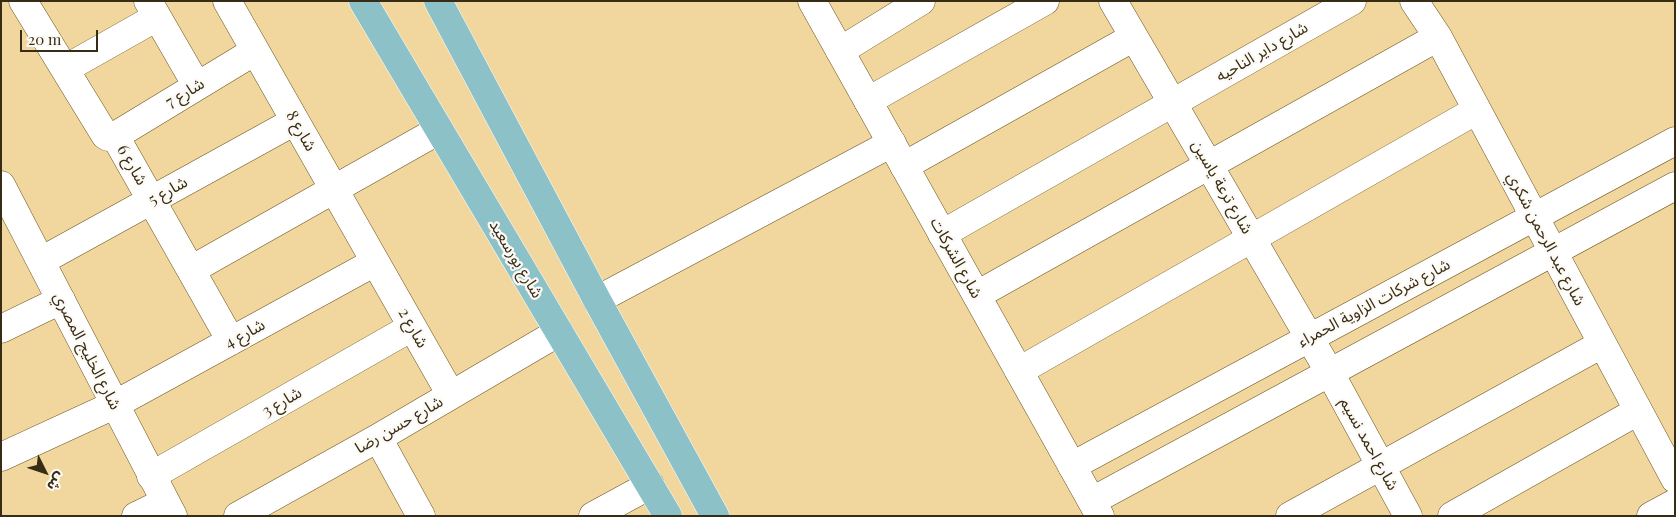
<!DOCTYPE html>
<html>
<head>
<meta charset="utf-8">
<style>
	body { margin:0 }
	#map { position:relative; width:1676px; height:517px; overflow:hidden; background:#f1d69e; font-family:"Playfair Display","Noto Sans Arabic",serif }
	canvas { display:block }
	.frame { position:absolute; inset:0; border:2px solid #372c16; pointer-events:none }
	.north { position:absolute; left:20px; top:447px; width:50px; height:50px; -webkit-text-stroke:4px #fdfaf5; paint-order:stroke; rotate:131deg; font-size:14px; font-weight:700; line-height:20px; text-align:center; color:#372c16 }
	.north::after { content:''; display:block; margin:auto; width:18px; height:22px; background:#372c16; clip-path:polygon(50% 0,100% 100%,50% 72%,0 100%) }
	.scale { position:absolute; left:20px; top:30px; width:78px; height:22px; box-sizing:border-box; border:2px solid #372c16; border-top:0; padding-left:6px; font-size:15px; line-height:18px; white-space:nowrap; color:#372c16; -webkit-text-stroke:4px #fdfaf5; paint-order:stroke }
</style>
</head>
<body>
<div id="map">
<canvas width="1676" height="517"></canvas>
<div class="frame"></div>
<div class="north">ش</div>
<div class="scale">20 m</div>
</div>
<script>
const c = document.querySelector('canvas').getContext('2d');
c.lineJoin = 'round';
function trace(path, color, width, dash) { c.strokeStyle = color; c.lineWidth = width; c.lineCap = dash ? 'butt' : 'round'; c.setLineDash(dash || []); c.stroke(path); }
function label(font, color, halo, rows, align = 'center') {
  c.font = font + ' "Playfair Display","Noto Sans Arabic",serif'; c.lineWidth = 4.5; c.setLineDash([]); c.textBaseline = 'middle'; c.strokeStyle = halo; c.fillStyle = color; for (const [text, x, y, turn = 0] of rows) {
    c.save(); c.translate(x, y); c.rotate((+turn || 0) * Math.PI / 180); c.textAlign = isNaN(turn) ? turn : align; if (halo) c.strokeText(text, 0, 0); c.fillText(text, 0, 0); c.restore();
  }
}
const street = new Path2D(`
	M23,1L105,135L108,137L115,136L231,341
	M148,1L197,86
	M227,1L451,395
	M1113,1L1330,373L1408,516
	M1414,1L1438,37L1675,479
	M840,51L921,1
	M65,69L157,17
	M868,101L1045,1
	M115,136L255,51
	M904,166L1134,37
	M942,234L1352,1
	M41,261L295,121
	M191,270L439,130
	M977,295L1438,37
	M597,300L892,143
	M1,329L61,300
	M1019,371L1477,110
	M378,438L421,516
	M1,457L114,405L375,262
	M1072,466L1675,141
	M151,476L412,327
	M1092,501L1675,186
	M136,516L165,502
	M238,516L378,438L559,332
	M593,516L650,485
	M1290,516L1602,344
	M1452,516L1638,411
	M1651,516L1675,503`);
const secondary = new Path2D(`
	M812,1L1100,516
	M1,185L173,516`);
const primary = new Path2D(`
	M363,1L668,516
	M438,1L597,300L715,516`);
const streetNames = [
	["شارع داير الناحيه",1262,52,-30],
	["شارع 7",185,93,-31],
	["شارع 8",301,131,60],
	["شارع 6",132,165,60],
	["شارع ترعة ياسين",1222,187,60],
	["شارع 5",168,191,-29],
	["شارع عبد الرحمن شكري",1546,239,62],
	["شارع الشركات",956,258,61],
	["شارع بورسعيد",516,259,59],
	["شارع شركات الزاوية الحمراء",1374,303,-28],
	["شارع 2",413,328,60],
	["شارع 4",245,334,-29],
	["شارع الخليج المصري",87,351,63],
	["شارع 3",282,402,-30],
	["شارع حسن رضا",399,425,-30],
	["شارع احمد نسيم",1369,444,61]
];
trace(street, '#6c551e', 29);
trace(secondary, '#6c551e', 29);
trace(primary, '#fff', 29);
trace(street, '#fff', 28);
trace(secondary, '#fff', 28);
trace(primary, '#8cc1c7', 28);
label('16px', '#372c16', '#fdfaf5', streetNames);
</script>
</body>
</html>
